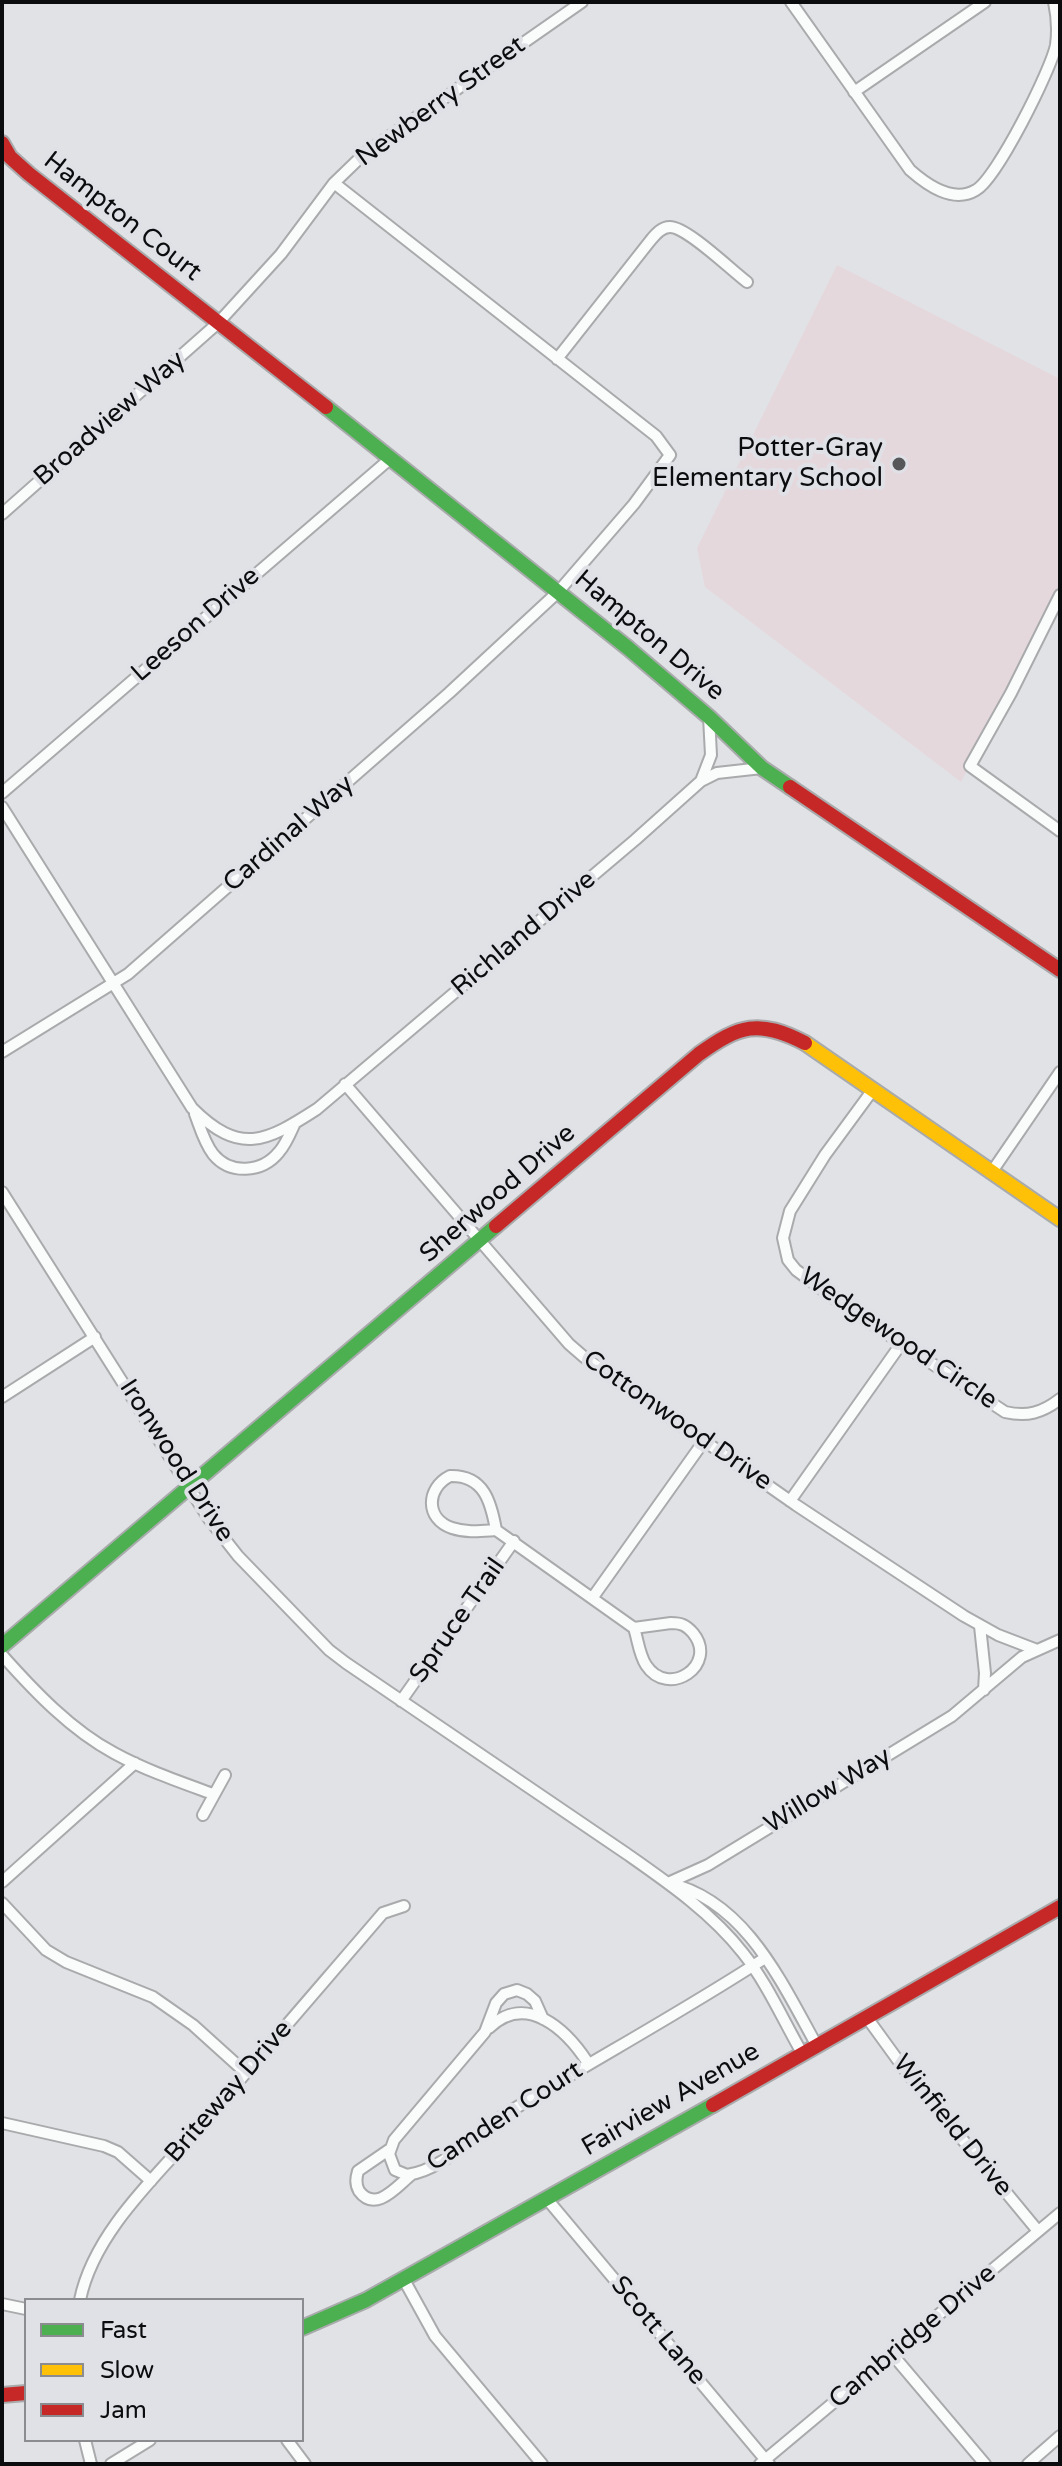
<!DOCTYPE html>
<html>
<head>
<meta charset="utf-8">
<style>
	body { margin:0 }
	#map { position:relative; width:1062px; height:2466px; overflow:hidden; background:#e1e2e5; font-family:"Varela Round",sans-serif }
	canvas { display:block }
	.frame { position:absolute; inset:0; border:4px solid #0b0c0e; pointer-events:none }
	.legend { position:absolute; left:24px; top:2298px; width:280px; height:144px; box-sizing:border-box; background:#dfe1e7; border:2px solid #8a8c90; margin:0; padding:10px 14px; list-style:none; font-size:24px; color:#0b0c0e }
	.legend li { display:flex; align-items:center; gap:16px; height:40px }
	.legend b { width:40px; border:2px solid #8a8c90 }
</style>
</head>
<body>
<div id="map">
<canvas width="1062" height="2466"></canvas>
<div class="frame"></div>
<ul class="legend">
<li><b style="height:10px;background:#4caf50"></b>Fast</li>
<li><b style="height:10px;background:#ffc107"></b>Slow</li>
<li><b style="height:10px;background:#c62828"></b>Jam</li>
</ul>
</div>
<script>
const c = document.querySelector('canvas').getContext('2d');
c.lineJoin = 'round';
function fillPath(path, color) { c.fillStyle = color; c.fill(path, 'evenodd'); }
function trace(path, color, width, dash) { c.strokeStyle = color; c.lineWidth = width; c.lineCap = dash ? 'butt' : 'round'; c.setLineDash(dash || []); c.stroke(path); }
function label(font, color, halo, rows, align = 'center') {
  c.font = font + ' "Varela Round",sans-serif'; c.lineWidth = 8; c.setLineDash([]); c.textBaseline = 'middle'; c.strokeStyle = halo; c.fillStyle = color; for (const [text, x, y, turn = 0] of rows) {
    c.save(); c.translate(x, y); c.rotate((+turn || 0) * Math.PI / 180); c.textAlign = isNaN(turn) ? turn : align; if (halo) c.strokeText(text, 0, 0); c.fillText(text, 0, 0); c.restore();
  }
}
const education = new Path2D(`
	M837,265L1060,379V589L961,782L705,587L697,548Z`);
const street = new Path2D(`
	M791,2L910,170C927,185 953,204 976,190C997,178 1051,70 1056,45C1058,30 1057,16 1054,2
	M854,92L985,2
	M557,359L650,241C655,235 661,227 670,227C687,227 731,270 747,282
	M2,514L218,323L281,254L334,183L364,154L582,2
	M1060,595L1011,693L970,766L1060,831
	M701,781L711,755L709,717
	M2,793L391,458
	M2,807L192,1108C240,1156 266,1142 317,1109L635,840L701,781L717,773L762,768
	M2,1052L128,974L449,693L558,592L634,504L670,455L656,436L334,183
	M345,1084L569,1344L584,1357L796,1505L964,1616L998,1635L1037,1650
	M872,1091L825,1155L790,1211L783,1238L788,1260L796,1270L842,1304L1005,1412C1027,1417 1042,1413 1060,1399
	M195,1114C200,1127 204,1142 213,1154C230,1175 262,1173 279,1152C286,1144 290,1134 294,1125
	M991,1173L1060,1072
	M2,1192L209,1519L238,1556L329,1650L346,1663L627,1854C667,1882 712,1913 743,1953C767,1983 783,2020 802,2053
	M2,1397L95,1337
	M450,1476C484,1475 491,1502 496,1530C481,1531 467,1533 452,1528C425,1519 426,1488 450,1476Z
	M790,1501L901,1344
	M496,1530L634,1628
	M593,1597L704,1441
	M671,1623C681,1623 686,1625 693,1633C719,1665 668,1699 646,1665C639,1654 638,1640 634,1628Z
	M980,1626L985,1673L984,1690
	M2,1655C34,1691 71,1730 114,1753C145,1770 180,1782 213,1794
	M401,1701L514,1541
	M203,1815L225,1775
	M2,1882L135,1763
	M668,1883L708,1865L952,1716L1022,1657L1060,1640
	M668,1883C745,1900 782,1983 817,2046
	M2,1903L46,1950L66,1962L153,1997L193,2025L245,2072
	M543,2019L535,2001L527,1994L517,1990L504,1994L496,2003L485,2032L394,2140L389,2154L395,2170L407,2175C443,2170 472,2136 501,2117C588,2063 679,2014 765,1958
	M868,2019L905,2070L1038,2231
	M489,2028C526,1992 566,2029 588,2063
	M2,2123L104,2146L118,2152L151,2181
	M390,2149L358,2171C356,2178 355,2184 359,2191C376,2214 398,2185 411,2175
	M547,2199L769,2464
	M403,2278L435,2336L542,2464
	M80,2300C94,2231 159,2174 204,2122C263,2052 323,1983 383,1913L404,1906
	M2,2304L26,2309
	M892,2354L985,2464
	M85,2440L91,2464
	M287,2440L305,2464
	M111,2464L150,2440
	M760,2464L1060,2213
	M1028,2464L1060,2436`);
const fast = new Path2D(`
	M326,407L628,648L709,717L762,768L790,787
	M2,1646L496,1226
	M302,2328L366,2300L713,2105`);
const slow = new Path2D(`
	M805,1043L1060,1219`);
const jam = new Path2D(`
	M2,143L10,157L29,174L326,407
	M790,787L1060,970
	M496,1226L699,1054C739,1025 759,1019 805,1043
	M713,2105L1060,1907
	M2,2395L26,2393`);
const markers = [
	[899,464,8,"#565759"]
];
const streetNames = [
	["Newberry Street",441,102,-36],
	["Hampton Court",122,217,38],
	["Broadview Way",110,419,-41],
	["Leeson Drive",196,625,-41],
	["Hampton Drive",649,636,40],
	["Cardinal Way",289,834,-41],
	["Richland Drive",524,934,-40],
	["Sherwood Drive",498,1194,-41],
	["Wedgewood Circle",898,1339,34],
	["Cottonwood Drive",677,1421,35],
	["Ironwood Drive",176,1461,57],
	["Spruce Trail",458,1621,-55],
	["Willow Way",828,1791,-31],
	["Briteway Drive",229,2092,-49],
	["Fairview Avenue",671,2100,-30],
	["Camden Court",505,2117,-33],
	["Winfield Drive",952,2126,51],
	["Scott Lane",658,2331,50],
	["Cambridge Drive",913,2337,-40]
];
const poiNames = [
	["Potter-Gray",883,449],
	["Elementary School",883,479]
];
fillPath(education, '#e5d8dd');
trace(street, '#a9aaac', 14);
trace(fast, '#a9aaac', 18);
trace(slow, '#a9aaac', 18);
trace(jam, '#a9aaac', 18);
trace(street, '#fafbfb', 10);
trace(fast, '#4caf50', 14);
trace(slow, '#ffc107', 14);
trace(jam, '#c62828', 14);
for (const [x, y, r, color] of markers) { const dot = new Path2D(); dot.arc(x, y, r, 0, 2 * Math.PI); c.fillStyle = color; c.fill(dot); trace(dot, '#dfe1e7', 3); }
label('26px', '#0b0c0e', '#dfe1e7', streetNames);
label('26px', '#0b0c0e', '#dfe1e7', poiNames, 'right');
</script>
</body>
</html>
